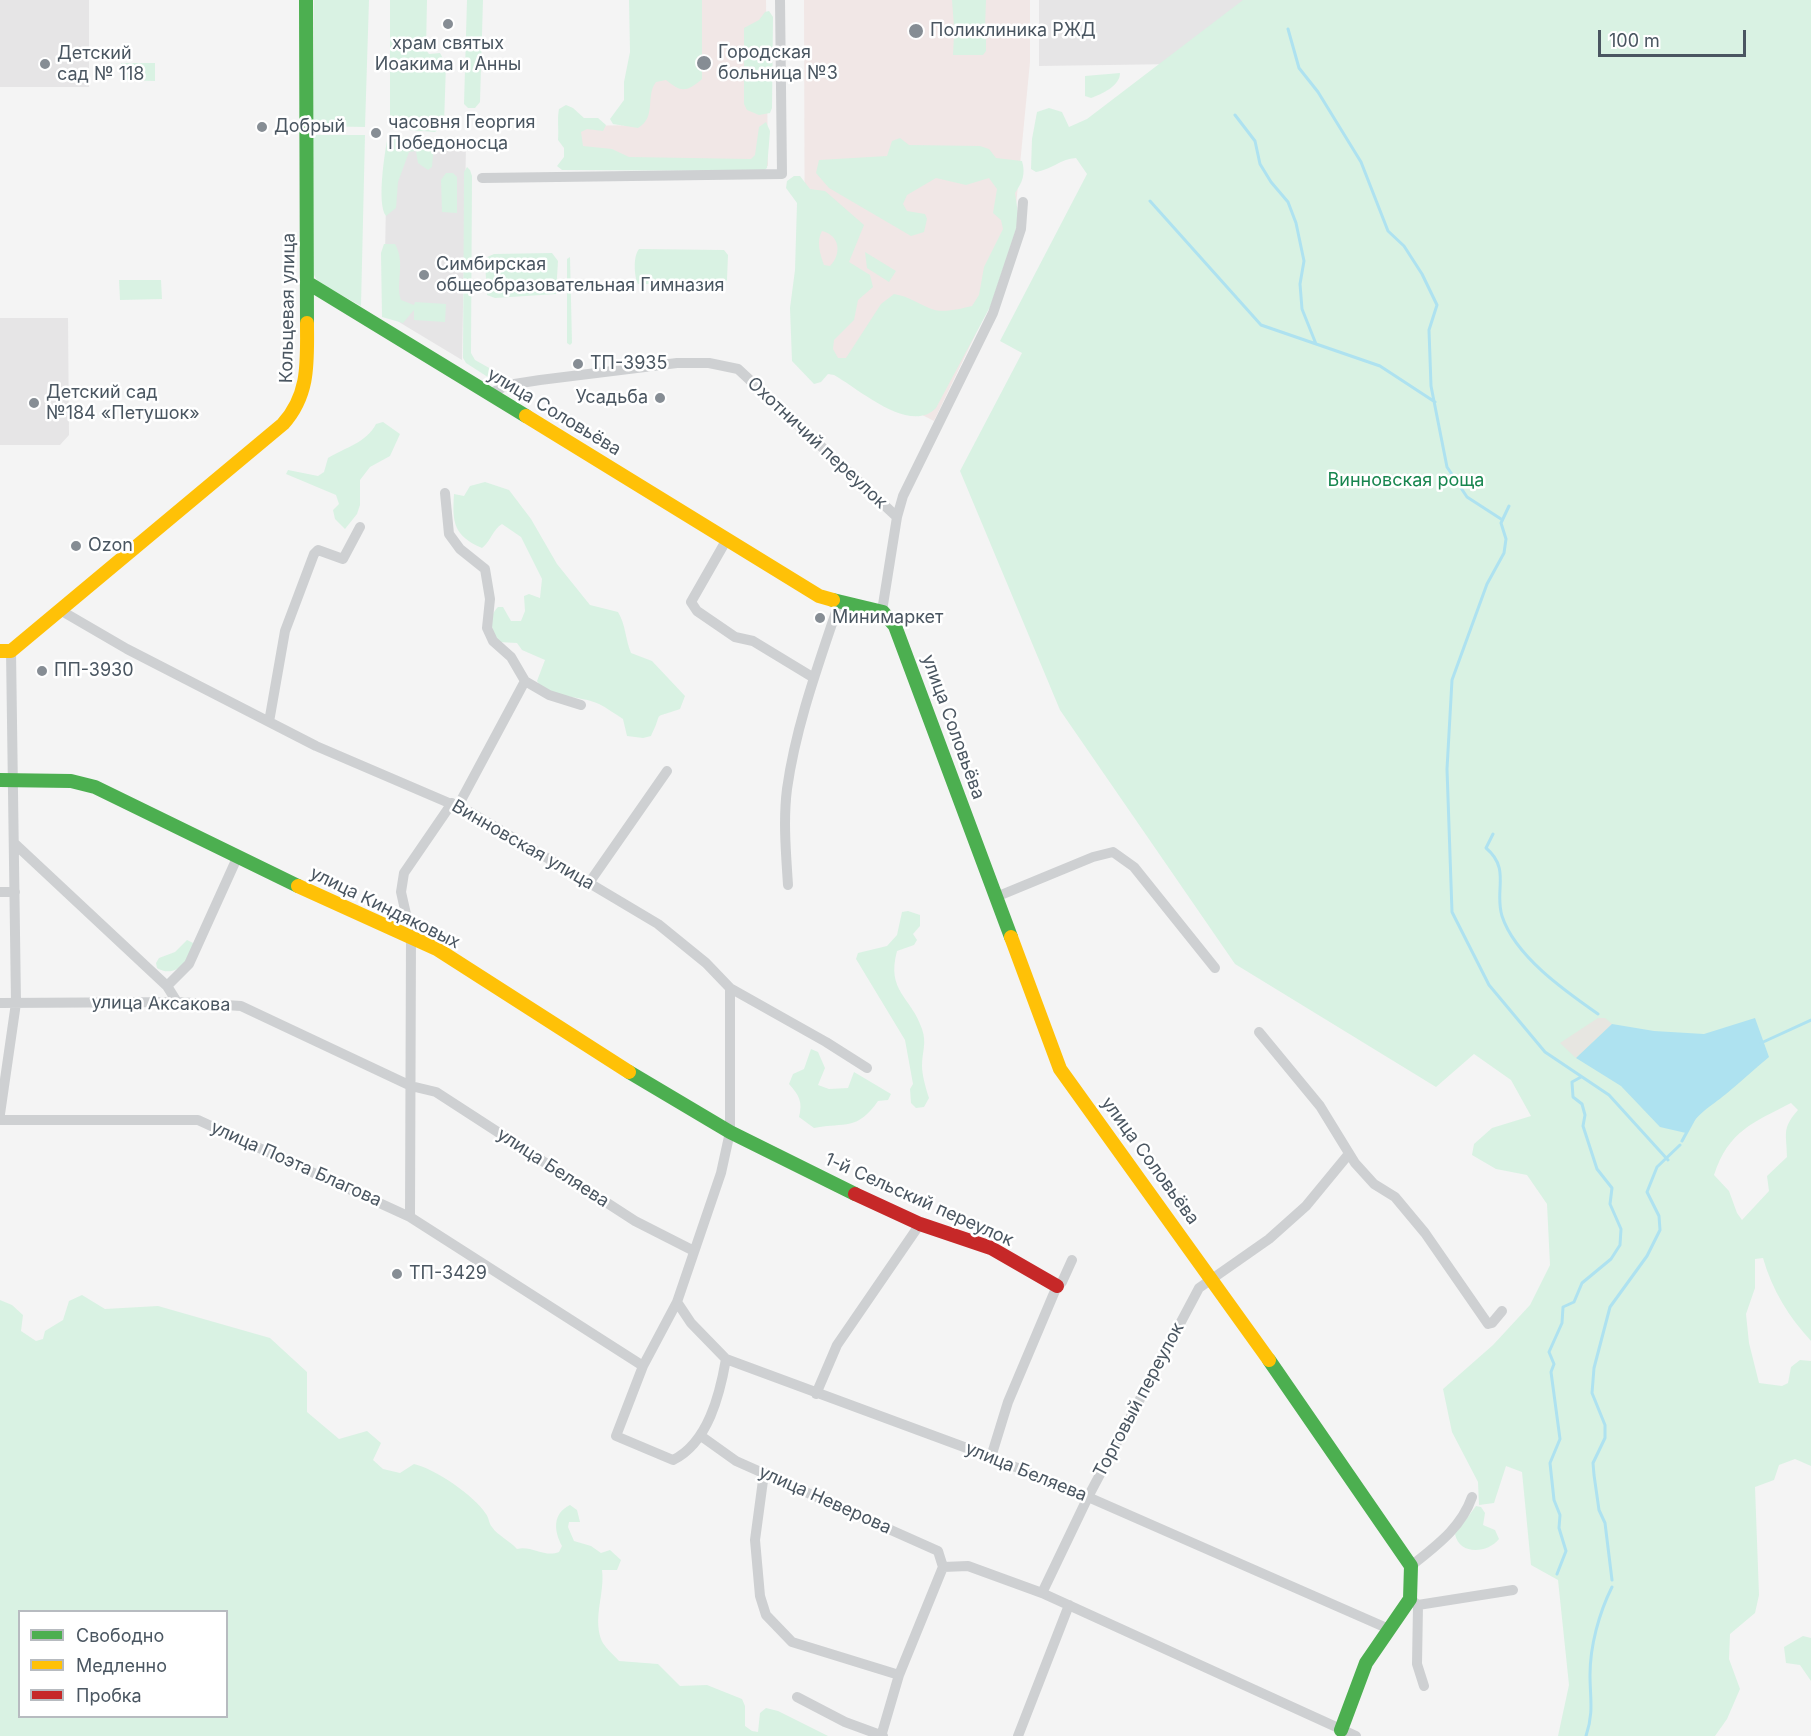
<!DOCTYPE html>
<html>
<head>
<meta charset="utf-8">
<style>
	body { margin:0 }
	#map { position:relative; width:1811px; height:1736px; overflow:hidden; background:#f4f4f4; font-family:Inter,sans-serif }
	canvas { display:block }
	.legend { position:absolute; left:18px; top:1610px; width:210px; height:108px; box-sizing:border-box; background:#fff; border:2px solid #b7bbc0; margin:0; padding:8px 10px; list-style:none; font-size:18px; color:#4a5661 }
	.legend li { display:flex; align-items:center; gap:12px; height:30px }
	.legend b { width:30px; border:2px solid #b7bbc0 }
	.scale { position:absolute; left:1598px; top:30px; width:148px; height:27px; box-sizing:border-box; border:3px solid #4a5661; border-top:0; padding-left:8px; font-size:18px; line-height:21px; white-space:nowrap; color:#4a5661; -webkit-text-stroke:4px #fff; paint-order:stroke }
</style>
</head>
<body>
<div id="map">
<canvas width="1811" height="1736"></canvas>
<ul class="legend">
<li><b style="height:8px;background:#4caf50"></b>Свободно</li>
<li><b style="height:8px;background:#ffc107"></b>Медленно</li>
<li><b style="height:8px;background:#c62828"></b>Пробка</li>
</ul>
<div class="scale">100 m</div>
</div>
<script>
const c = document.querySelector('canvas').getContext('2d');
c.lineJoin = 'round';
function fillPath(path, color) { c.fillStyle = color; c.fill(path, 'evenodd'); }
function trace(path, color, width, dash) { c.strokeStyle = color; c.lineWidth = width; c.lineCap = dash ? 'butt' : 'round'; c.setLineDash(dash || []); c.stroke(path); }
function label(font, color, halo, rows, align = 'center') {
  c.font = font + ' Inter,sans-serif'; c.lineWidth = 5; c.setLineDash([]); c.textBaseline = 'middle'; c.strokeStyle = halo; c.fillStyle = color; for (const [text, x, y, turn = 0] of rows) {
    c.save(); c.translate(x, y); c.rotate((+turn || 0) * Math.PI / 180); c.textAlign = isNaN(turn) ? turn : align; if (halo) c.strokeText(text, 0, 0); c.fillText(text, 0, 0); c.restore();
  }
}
const education = new Path2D(`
	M0,0H89V87H0Z
	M1039,0H1261L1177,64L1039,66Z
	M387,144L466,145L462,360L384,313Z
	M0,318H68L69,435L60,445H0Z`);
const medical = new Path2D(`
	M640,0H766L768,166L571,167V126L641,125Z
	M804,0H1030V62L1014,226L981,323L934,421L805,355Z`);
const green = new Path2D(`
	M314,0H369L365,127L313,126Z
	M390,0H427L426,50L429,54L440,53L446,64L444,124L435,132L395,129L390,126Z
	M467,0H483L480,102L475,108H468L464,104Z
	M629,0H702V79C686,93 681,92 666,80L656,82C645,96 657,117 638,128L613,124L610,119L624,100V82L630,52Z
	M952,0H986L985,28L958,29L954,27Z
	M1243,0H1811V1341C1789,1317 1772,1290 1763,1258L1755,1259V1288L1746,1314L1749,1343L1759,1383L1782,1386L1788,1383L1791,1367L1800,1360L1811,1361V1466L1795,1459L1779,1465L1774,1480L1755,1487L1759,1595L1755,1613L1730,1634L1729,1659L1740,1689L1727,1719L1715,1736H1558L1569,1685L1558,1580L1531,1565L1522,1472L1506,1466L1494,1503L1479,1505L1478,1482L1452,1432L1443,1389L1493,1345L1530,1305L1550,1265L1547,1204L1527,1175L1496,1169L1472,1155L1474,1144L1492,1128L1531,1116L1511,1080L1474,1054L1436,1087L1235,964L1060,710L960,471L1022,353L1000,341L1087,174L1076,158C1060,159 1051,170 1036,172L1031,169L1032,139L1037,112L1049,108L1062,112L1069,127L1087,119ZM1791,1103L1798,1110C1781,1129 1787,1134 1787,1157L1767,1176L1769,1191L1742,1220L1737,1213L1729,1191L1714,1175C1729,1130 1753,1123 1791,1103Z
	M769,11L773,17L772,108L770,113L759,115L747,110L744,104V28L759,20L765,12Z
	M981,33L986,38V51L983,55H953L954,34Z
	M121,63H155V81L121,80Z
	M1120,73C1120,86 1102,94 1091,98L1085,96V76Z
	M566,105L573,108L584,118H598L606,125L603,131L587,129L581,132L583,146L612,149L629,157L751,159L755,155L759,127L766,122L770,131L767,168L763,171L562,170L557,166L564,157V148L558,140C559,129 557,119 559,109Z
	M313,135H365L361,306L318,282L314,275Z
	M392,137L430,139L434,143L432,167L428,170L418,163L416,151L409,152L398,182L396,208L386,216C377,205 384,157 387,141Z
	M900,138L909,145L980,146L989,149L996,158L1022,161C1026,174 1022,183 1015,193L1019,220L991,305L936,408C910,435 859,389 834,375L828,374L821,382L814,384L792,361L790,308L795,270L797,203L786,188L787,181L794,176H800L810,189L825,191L864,225L849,262L870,275L873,287L858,300L854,320L834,340L833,349L838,358H846L881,304L894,294C910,297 915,302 929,308C941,314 959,309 972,306L979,295L984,267L1003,229L1001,220L993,213L997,189L989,178L966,185L936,178L907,195L903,204L907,211L925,214L927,219L924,232L911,236L829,188L816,173L819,160L887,156L892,141ZM822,231C840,235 842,254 830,266L824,265C820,254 816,241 822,231Z
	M467,167L470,170L472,176L471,353L475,360L500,374L501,380L497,383L466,363L463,358L464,172Z
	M446,173H453L457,177V213L442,212L441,180Z
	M384,244H395C406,263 395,283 401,300L414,305L415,302L446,304L445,322L414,320V310L403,323L382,317L381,253Z
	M639,249L724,250L728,255L727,280L723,284H638C634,276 633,256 639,249Z
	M865,252L896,271L889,282L867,268Z
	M552,253L558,261L556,294L495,298L487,295L485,262L487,257L494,254Z
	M570,257L572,343L570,345L567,343V259Z
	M119,280H161L162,299L120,300Z
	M383,422L400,434L390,456L370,467L360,480V505L357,514L345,529L335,519L333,510L339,504L336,495L286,474L288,470L318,476L324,472L328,458C346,447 366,443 376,424Z
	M485,482L509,490L531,519L557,564L590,605L618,612C626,625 625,639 631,653L652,661L685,696L680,709C649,720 665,709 651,736L643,738L627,736L623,719C615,714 607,708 599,704C581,695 548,699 537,681L545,660L522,650L517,643L498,642C492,630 487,618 498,607H503L511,621H521L525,611L524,596L529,594L540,598L542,579L521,537L502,524C493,529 491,541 482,548C454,536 452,523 454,494L464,496L470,486Z
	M908,911L920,915V926L913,934L917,940L914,945L897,951C886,992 911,996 922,1029C927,1043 922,1052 922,1066C922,1075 926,1089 929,1098L924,1107L916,1108L911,1103L910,1089L913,1084L905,1040L856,959L858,953L887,946L897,935L902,912Z
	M187,940L195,944C190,961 175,979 157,968L156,963L159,958L175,952Z
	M811,1049L818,1052L825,1068L818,1085L829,1089L848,1088L854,1072L891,1094L888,1100L878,1101C857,1131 846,1122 814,1128L799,1117C803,1102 799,1095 789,1084L793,1074L804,1069Z
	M82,1295L105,1309L158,1306L270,1338L307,1372V1412L339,1439L367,1431L381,1443L373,1460L383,1469L400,1473L414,1464C435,1469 474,1495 486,1514C489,1518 489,1524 492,1527C497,1535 510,1541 517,1549C531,1545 545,1558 559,1552L562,1546C554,1531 552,1514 570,1505L577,1510L580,1522H569L568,1527L574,1541L591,1546L601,1553L610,1550L621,1560L617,1570H602C605,1593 593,1616 601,1639C603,1646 614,1655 619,1661L658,1664L680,1686L707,1685L742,1699L745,1706V1726L752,1731L758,1732L760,1713L766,1708L778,1711L828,1736H0V1300L12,1305L23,1315L21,1331L36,1341L43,1339L45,1331L63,1320L69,1301ZM20,1612H226V1716H20Z
	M1476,1506L1481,1507L1485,1513L1483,1525L1495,1530L1499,1539C1487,1554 1459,1555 1455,1534Z
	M1803,1636L1811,1638V1681L1800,1665L1786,1663L1784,1647Z`);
const sand = new Path2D(`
	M1598,1018H1605L1612,1024L1576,1058L1560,1043Z`);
const water = new Path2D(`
	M1755,1018L1769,1057C1754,1069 1741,1082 1726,1094C1710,1107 1696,1114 1686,1133L1660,1127L1621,1086L1576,1058L1612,1024L1654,1031L1704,1034Z`);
const stream = new Path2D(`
	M1288,29L1299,68L1318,92L1361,162L1388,231L1404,246L1422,274L1437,305L1429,330L1431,386L1447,467L1467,497L1501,519
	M1235,115L1255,141L1260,164L1271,182L1288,202L1296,223L1304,261L1300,284L1302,309L1316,344
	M1150,201L1261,325L1380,366L1435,402
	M1509,506L1501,523L1506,539L1504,553L1487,584L1452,680L1447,769L1452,912L1489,985L1545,1052L1609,1095L1668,1160
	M1493,834L1486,848C1511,869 1494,890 1502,916C1515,956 1565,991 1598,1014
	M1761,1043L1811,1020
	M1682,1141L1695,1117
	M1557,1574L1566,1551L1559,1528L1560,1515L1554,1500L1550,1463L1560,1439L1551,1372L1554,1364L1549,1352L1562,1323L1563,1307L1574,1302L1582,1283L1611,1259L1620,1245L1621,1229L1610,1204L1612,1188L1597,1169L1583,1126L1585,1115L1582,1104L1573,1097L1572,1082L1581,1077
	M1612,1580L1605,1523L1599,1510L1594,1475L1593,1463L1605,1438V1425L1592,1393L1594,1368L1610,1307L1647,1256L1660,1230L1659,1216L1647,1192L1657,1167L1680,1145
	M1586,1736C1594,1712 1590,1698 1590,1675C1590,1646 1599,1613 1612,1587`);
const street = new Path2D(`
	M482,178L782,174L780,0
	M489,394L508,385L540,380L677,363H709L738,369L897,517
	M445,493L449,534L460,549L485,569L490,599L487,628L493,641L511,657L525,681L549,695L581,705
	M727,539L691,602L697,611L735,637L753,641L814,678
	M60,610L127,649L316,746L470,812L658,924L706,963L730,988L826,1042L867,1068
	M882,611L897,517L903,496L993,313L1021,229L1023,202
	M269,722L285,631L314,554L318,550L343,559L360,527
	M458,806L525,681
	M14,843L167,986L177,1002
	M589,883L667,771
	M788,885C786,853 783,821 787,789C796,725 819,663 839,603
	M0,892H15
	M996,897L1093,857L1113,852L1134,867L1215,968
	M167,986L189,964L237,858
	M0,1003L177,1002L241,1006L411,1086L436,1092L635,1221L694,1251
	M1259,1032L1320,1106L1355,1163L1374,1184L1395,1197L1425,1233L1488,1324L1492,1323L1502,1311
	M0,1114L16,1003L11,651
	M0,1120H198L410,1217L643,1366
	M410,1217L411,936L401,892L404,873L452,803
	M677,1302L691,1323L726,1359L991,1457L1088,1497L1389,1629
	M726,1359C720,1394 708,1443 673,1460L616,1436L643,1366L677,1302L721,1173L730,1132V988
	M816,1394L837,1345L920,1224
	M701,1436L736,1461L938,1551L943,1567L968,1566L1042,1593L1356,1736
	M991,1457L1008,1402L1057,1286L1062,1282L1072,1260
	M764,1473L755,1540L760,1596L766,1615L792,1642L899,1675
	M1411,1566C1437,1545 1461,1528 1472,1497
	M1042,1593L1088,1497L1199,1288L1269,1239L1306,1206L1348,1155
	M1410,1599L1418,1605L1513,1590
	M1418,1605L1417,1664L1424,1686
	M797,1697L845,1722L883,1736
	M882,1733L899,1675L943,1567
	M1018,1736L1069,1605`);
const fast = new Path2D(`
	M306,0L307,323
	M308,283L526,416
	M833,600L883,612L895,626L1011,937
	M0,780L71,781L95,787L298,886
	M629,1072L730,1132L855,1194
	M1269,1360L1411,1566L1410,1599L1366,1663L1341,1730`);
const slow = new Path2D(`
	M526,416L819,596L833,600
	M0,651H11L283,424C310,394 307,361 307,323
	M298,886L437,949L629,1072
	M1011,937L1060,1069L1269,1360`);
const jam = new Path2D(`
	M855,1194L920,1224L991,1248L1057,1286`);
const markers = [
	[448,24,6,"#868d94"],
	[916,31,8,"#868d94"],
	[704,63,8,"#868d94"],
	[45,64,6,"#868d94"],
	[262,127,6,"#868d94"],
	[376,133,6,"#868d94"],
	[424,275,6,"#868d94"],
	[578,364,6,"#868d94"],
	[660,398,6,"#868d94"],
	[34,403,6,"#868d94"],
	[76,546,6,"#868d94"],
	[820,618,6,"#868d94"],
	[42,671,6,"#868d94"],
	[397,1274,6,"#868d94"]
];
const poiNames = [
	["Поликлиника РЖД",930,31],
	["храм святых",448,44,"center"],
	["Иоакима и Анны",448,65,"center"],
	["Городская",718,53],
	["больница №3",718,74],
	["Детский",57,54],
	["сад № 118",57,75],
	["часовня Георгия",388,123],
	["Победоносца",388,144],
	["Добрый",274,127],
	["Симбирская",436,265],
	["общеобразовательная Гимназия",436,286],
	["ТП-3935",590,364],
	["Детский сад",46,393],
	["№184 «Петушок»",46,414],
	["Усадьба",648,398,"right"],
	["Ozon",88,546],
	["Минимаркет",832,618],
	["ПП-3930",54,671],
	["ТП-3429",409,1274]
];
const streetNames = [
	["Кольцевая улица",288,308,-89],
	["улица Соловьёва",554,412,31],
	["Охотничий переулок",817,443,43],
	["улица Соловьёва",953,727,70],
	["Винновская улица",523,845,30],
	["улица Киндяковых",385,908,26],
	["улица Аксакова",161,1004,1],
	["улица Соловьёва",1150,1161,54],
	["улица Поэта Благова",296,1164,24],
	["улица Беляева",553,1168,33],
	["1-й Сельский переулок",919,1200,24],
	["Торговый переулок",1139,1400,-62],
	["улица Беляева",1026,1472,22],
	["улица Неверова",825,1500,24]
];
const parkNames = [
	["Винновская роща",1406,481]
];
fillPath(education, '#e6e5e6');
fillPath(medical, '#f1e7e6');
fillPath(green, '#d9f2e3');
fillPath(sand, '#e7e6e1');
fillPath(water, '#aee2f0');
trace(stream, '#aee2f0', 3);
trace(street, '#ced0d2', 10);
trace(fast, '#4caf50', 14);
trace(slow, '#ffc107', 14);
trace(jam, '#c62828', 14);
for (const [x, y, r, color] of markers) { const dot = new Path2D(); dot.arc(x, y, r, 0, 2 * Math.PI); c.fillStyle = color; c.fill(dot); trace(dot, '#fff', 2); }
label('18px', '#4a5661', '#fff', poiNames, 'left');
label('18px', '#4a5661', '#fff', streetNames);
label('18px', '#17864f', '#fff', parkNames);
</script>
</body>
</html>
